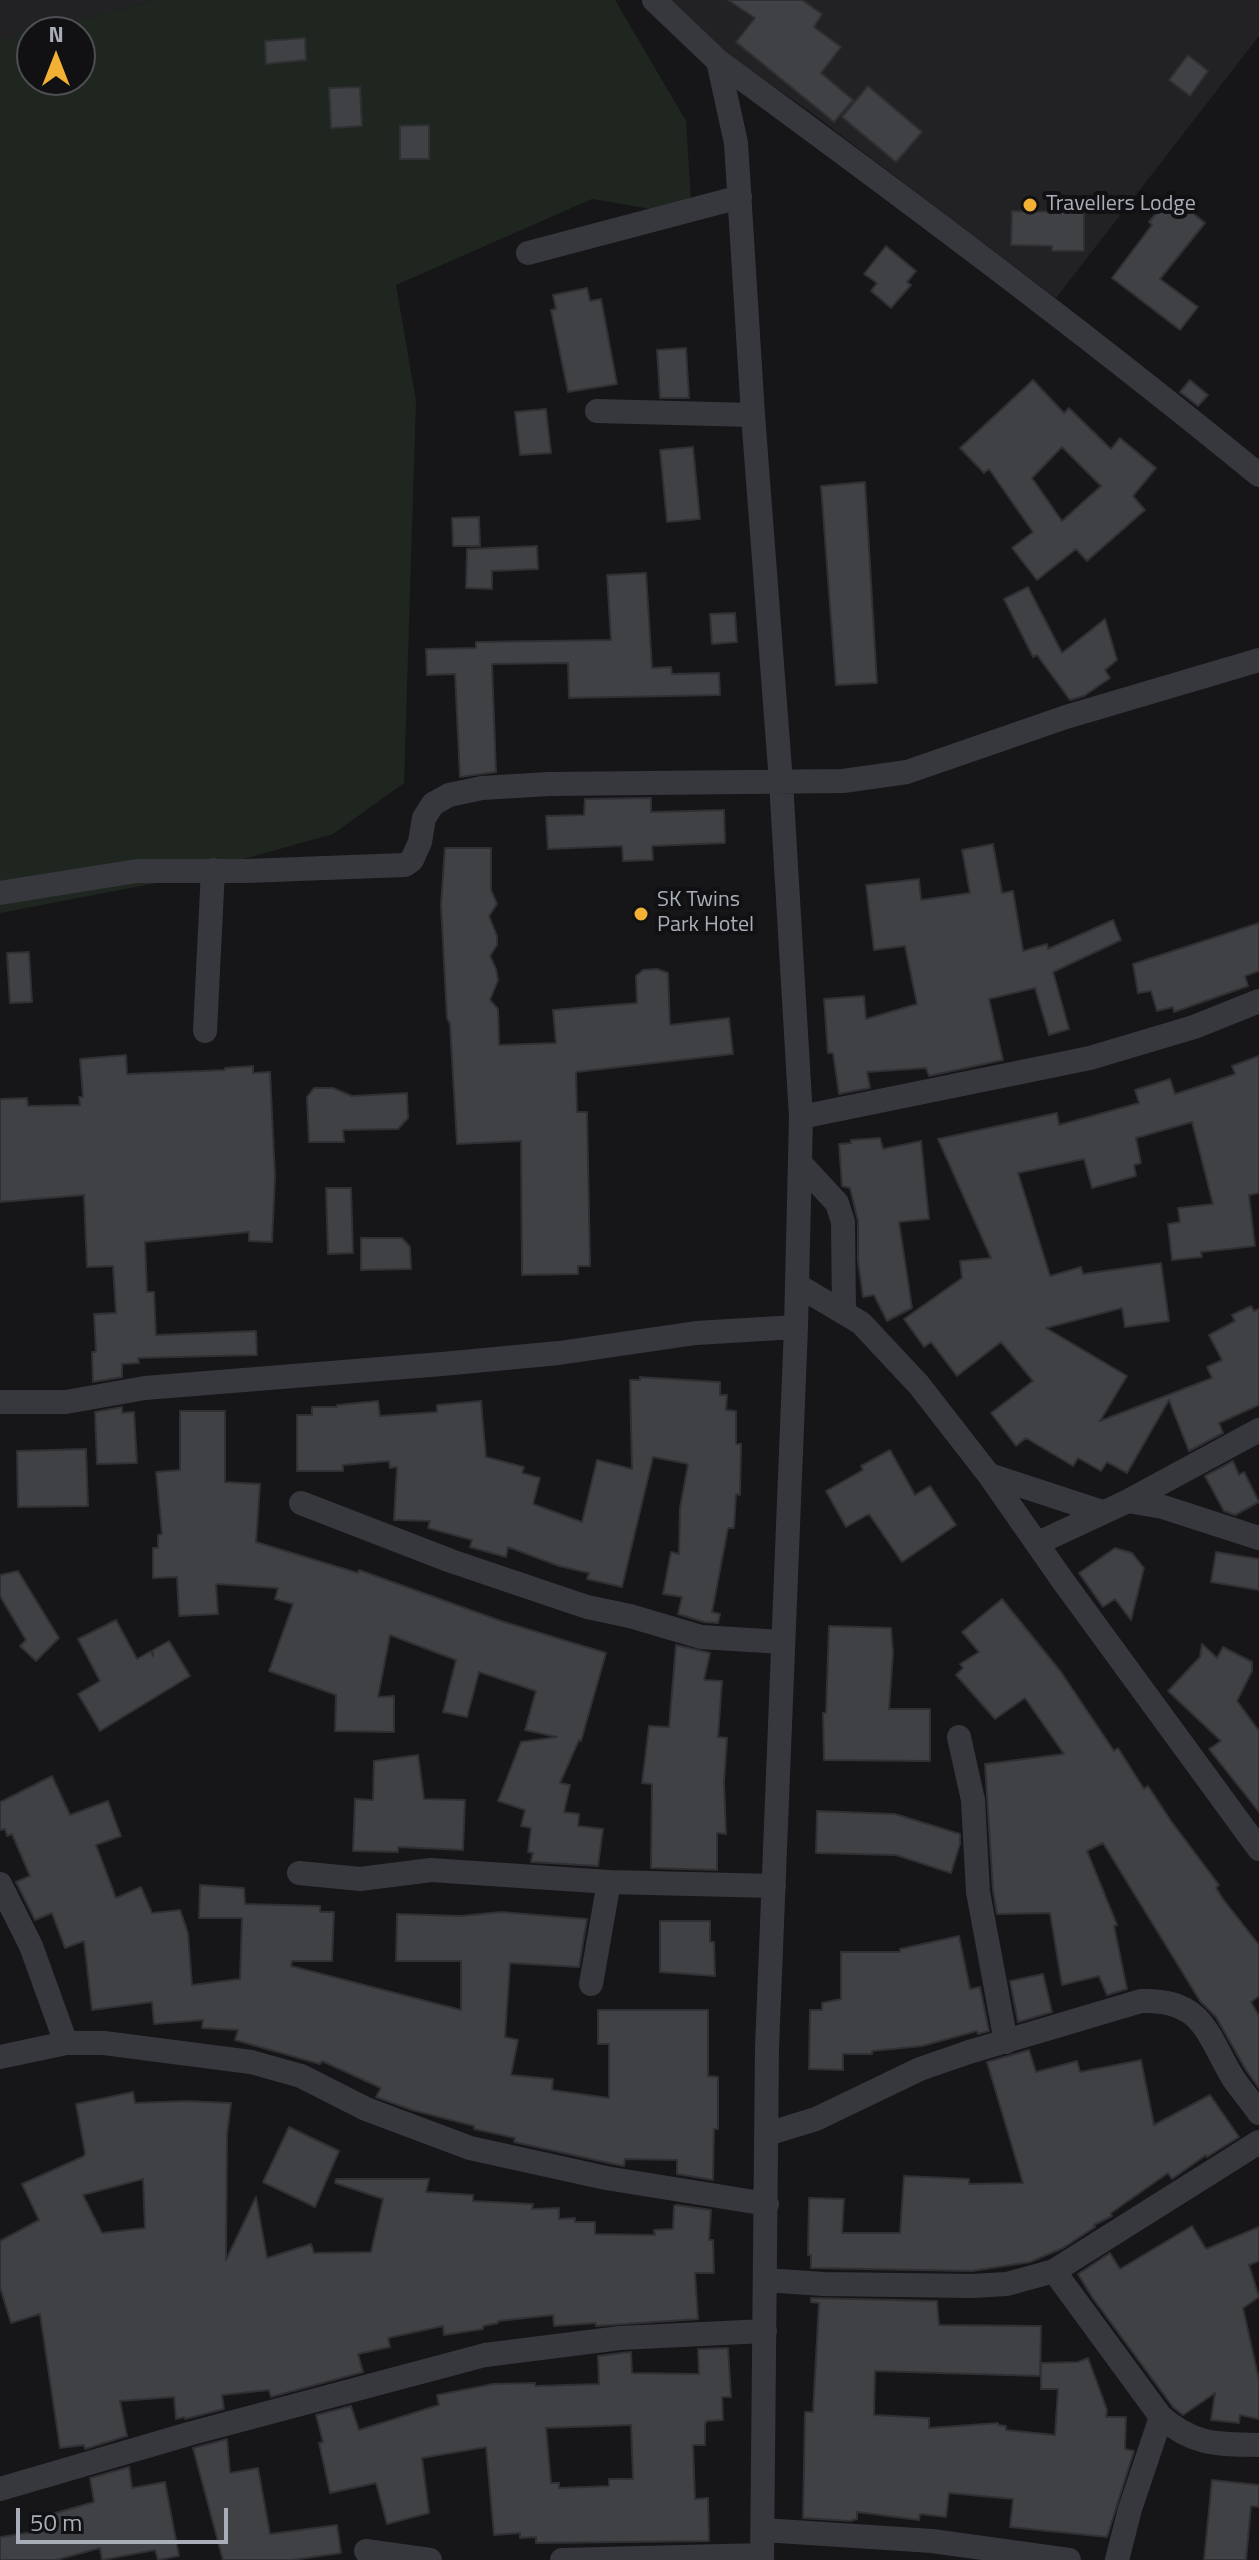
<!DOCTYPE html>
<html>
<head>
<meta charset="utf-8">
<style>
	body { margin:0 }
	#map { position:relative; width:1259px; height:2560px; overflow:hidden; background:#161618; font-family:"Titillium Web",sans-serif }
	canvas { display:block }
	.north { position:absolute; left:16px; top:16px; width:80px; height:80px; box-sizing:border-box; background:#111113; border:2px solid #4d4f55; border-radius:50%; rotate:0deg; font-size:22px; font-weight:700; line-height:32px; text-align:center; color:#a8adb8 }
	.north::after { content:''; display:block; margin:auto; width:28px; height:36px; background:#f2b134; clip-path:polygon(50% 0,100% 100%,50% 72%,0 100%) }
	.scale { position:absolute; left:16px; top:2508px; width:212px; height:36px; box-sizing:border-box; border:4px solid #a8adb8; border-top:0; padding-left:10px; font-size:24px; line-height:28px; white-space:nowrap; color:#a8adb8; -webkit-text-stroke:6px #111113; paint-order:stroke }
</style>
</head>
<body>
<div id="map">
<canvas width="1259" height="2560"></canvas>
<div class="north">N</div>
<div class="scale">50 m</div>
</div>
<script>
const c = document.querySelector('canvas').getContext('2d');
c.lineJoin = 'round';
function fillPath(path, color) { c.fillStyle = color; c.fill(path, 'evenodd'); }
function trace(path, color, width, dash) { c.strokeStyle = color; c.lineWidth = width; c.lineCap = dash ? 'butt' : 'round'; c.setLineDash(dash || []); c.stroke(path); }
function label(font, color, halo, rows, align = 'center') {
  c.font = font + ' "Titillium Web",sans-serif'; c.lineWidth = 8; c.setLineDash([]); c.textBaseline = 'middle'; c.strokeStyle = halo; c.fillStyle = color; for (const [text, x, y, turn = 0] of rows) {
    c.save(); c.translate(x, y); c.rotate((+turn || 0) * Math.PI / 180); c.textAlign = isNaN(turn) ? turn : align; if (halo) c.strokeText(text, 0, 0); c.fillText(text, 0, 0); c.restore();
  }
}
const built = new Path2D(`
	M0,0H156L0,41Z
	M663,0H1259V36L1056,298L809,111L697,33Z`);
const green = new Path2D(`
	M156,0H615L686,121L692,216L592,199L396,285L416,401L404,783L333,834L162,882L0,913V41L32,32V80H80V32H33Z`);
const building = new Path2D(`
	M728,0H802L822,14L814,27L841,47L821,73L853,100L834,122L736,42L755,18Z
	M305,38L306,60L266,64L265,41Z
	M1188,55L1208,71L1190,96L1169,80Z
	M868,86L922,132L896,162L842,117Z
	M360,87L362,126L331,128L329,88Z
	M429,125V159H400V126Z
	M1171,195L1205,223L1160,279L1198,307L1180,330L1112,278L1152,225L1149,222Z
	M1012,211L1084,212V251H1052V246L1011,245Z
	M886,246L916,271L907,282L911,285L891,308L871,291L877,283L864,274Z
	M587,288L590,301L601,299L617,384L568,392L551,310L556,309L553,295Z
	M686,348L689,398H660L657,350Z
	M1033,380L1064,413L1069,408L1111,449L1120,438L1156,468L1133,496L1145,510L1087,561L1076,549L1037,580L1012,548L1033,532L989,469L984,473L960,448ZM1062,447L1101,486L1062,521L1032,478Z
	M1190,380L1208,395L1198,406L1180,392Z
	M546,409L551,453L520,455L515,412Z
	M693,447L700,519L667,522L660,450Z
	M865,482L877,683L836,685L821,486Z
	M479,517L480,546H453L452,518Z
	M537,546L538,569L492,571V589L466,588L467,549Z
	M646,573L652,668L671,667L672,674L719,673L720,695L569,698L568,663L492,664L496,772L460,777L455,674L427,675L426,649L476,648V642L611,640L607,575Z
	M1028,587L1062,653L1105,619L1117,660L1105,670L1110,678L1084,696L1070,700L1037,655L1033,657L1004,599Z
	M735,613L737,642L712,644L710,614Z
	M651,798V812L724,810L725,843L652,846L653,860L623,861L622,846L548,849L546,816L584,815L585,799Z
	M993,844L1002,893L1013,891L1023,951L1047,944L1048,949L1113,920L1121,940L1053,972L1069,1029L1049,1035L1035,988L989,999L1003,1060L929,1076L926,1068L867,1072L870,1088L839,1094L833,1053H828L824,999L864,996L866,1019L917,1004L905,946L874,950L866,885L919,879L921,900L970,893L962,850Z
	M445,848H491V890L497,904L489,916L497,936V945L490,956L496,969L498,980L490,1000L498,1009L499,1045L556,1043L553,1010L637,1003L636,976L643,970L657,969L668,973L670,1025L729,1018L733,1054L576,1072L577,1112H587L590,1266H578V1274L522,1275L521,1141L457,1144L450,1024L447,1018L441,905Z
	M1259,923V971L1245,976L1248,986L1174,1012L1173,1007L1157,1011L1151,991L1138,993L1133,964Z
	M29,952L32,1002L10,1003L7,953Z
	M126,1055L127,1074L225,1070V1068L253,1066V1073L270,1072L275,1177L272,1242L249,1241V1232L145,1242L147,1292H154L156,1335L256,1331L257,1355L138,1358L139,1363L122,1364V1377L93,1382L92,1352H96L94,1314L116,1313L113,1266L87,1267L84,1195L0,1202V1099L27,1098L28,1106L80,1105L79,1097H83L80,1059Z
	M1259,1056V1193L1249,1195L1255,1246L1201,1252L1202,1257L1172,1260L1168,1224L1180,1222L1178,1208L1213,1204L1192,1122L1136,1138L1141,1163L1134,1165L1136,1176L1092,1188L1084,1159L1018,1173L1050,1276L1081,1267L1083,1274L1161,1263L1169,1321L1125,1327L1122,1308L1046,1328L1127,1376L1100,1421L1212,1378L1207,1367L1222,1360L1209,1335L1235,1321L1232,1315L1251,1306L1254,1311L1259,1309V1405L1219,1423L1223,1433L1189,1451L1169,1400L1127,1473L1107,1462L1101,1471L1078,1458L1073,1466L1026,1438L1016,1446L991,1413L1033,1381L1001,1342L957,1376L931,1342L924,1347L904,1319L962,1278L960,1261L991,1258L938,1139L1057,1113L1059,1125L1139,1103L1135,1090L1170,1079L1175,1094L1209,1083L1235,1074L1232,1066Z
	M314,1088H333L352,1096L407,1093L408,1118L398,1129L343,1130L344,1142H309L307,1097Z
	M880,1138L883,1149L921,1141L929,1219L899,1222L912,1308L887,1321L874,1295L863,1297L858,1261V1221L850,1188L842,1186L839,1144L851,1143V1140Z
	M326,1188H351L353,1253L328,1254Z
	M361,1238H402L410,1247L411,1269L361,1270Z
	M640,1377L720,1382V1395H727L726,1410L736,1411V1444H741L740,1495L736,1494L734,1528H728L712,1612L720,1614L718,1623L704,1622L678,1614L682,1597L663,1594L671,1552L679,1554L680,1508L688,1464L653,1457L622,1587L587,1579L589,1573L559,1566L508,1547L506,1557L470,1547L472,1540L428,1528L430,1521L394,1520L397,1467L390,1468L389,1461L343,1465V1471H297V1415H312V1407H337V1405L378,1401L380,1416L437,1412V1405L481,1401L486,1457L524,1467L522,1473L540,1478L533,1504L582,1522L597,1460L632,1469L630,1380H640Z
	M122,1407V1413L134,1412L137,1463L97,1464L95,1412Z
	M180,1411H225V1482L260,1484L256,1542L358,1573L359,1570L501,1621L606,1653L581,1741L579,1740L560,1783L570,1785L564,1812L579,1814L578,1826L603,1829L598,1866L531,1862L533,1853L528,1852L531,1828L521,1826L525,1810L498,1801L521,1742L557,1737L525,1730L536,1691L479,1672L467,1717L443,1712L456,1660L390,1635L378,1697L394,1696V1732L335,1731L336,1695L269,1671L293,1604L275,1599L278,1588L216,1584L218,1614L179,1616L177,1577L153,1578V1548H158V1535L162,1534L156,1472L180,1470Z
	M86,1449L88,1506L18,1507L17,1451Z
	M890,1450L915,1495L930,1486L956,1525L902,1562L869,1514L846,1527L826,1491L863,1470L861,1466Z
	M1233,1461L1239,1475L1244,1472L1259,1502L1235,1515L1224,1511L1205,1476Z
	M1115,1548L1132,1553L1144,1568L1131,1620L1115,1599L1103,1607L1079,1573Z
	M1216,1552L1259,1559V1590L1211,1582Z
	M18,1571L59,1638L36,1661L20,1646L26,1640L0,1596V1575Z
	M1002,1599L1061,1672L1114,1751L1118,1748L1144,1789L1148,1786L1171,1821L1219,1885L1216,1888L1223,1899L1259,1945V1996L1251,2002L1259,2016V2088L1246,2070L1216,2017L1200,2001L1103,1843L1087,1851L1117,1925L1114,1926L1127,1989L1107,1995L1099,1976L1062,1985L1050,1913L997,1914L993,1890L985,1764L1064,1754L1025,1698L995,1719L956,1675L963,1668L960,1664L979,1652L962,1632Z
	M116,1620L137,1659L151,1651L153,1656V1650L169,1641L190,1676L100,1731L78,1694L100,1681L78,1639Z
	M829,1626L891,1628L893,1653L889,1709H930V1761L824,1760L823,1713H826Z
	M1202,1644L1217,1658L1223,1647L1252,1662V1671L1237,1701L1259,1731V1812L1209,1749L1221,1741L1168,1691L1200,1657Z
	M676,1645L710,1653L704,1680L722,1681L718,1737L727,1738L724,1782L726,1834L717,1833V1870L651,1868L652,1784L642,1783L649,1726L669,1727Z
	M418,1755L424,1799L465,1800L463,1850L398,1847V1852L353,1851L355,1799L373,1800L374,1761Z
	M52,1776L70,1815L108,1801L121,1836L96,1845L116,1898L141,1887L152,1913L180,1910L188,1933L192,1985L240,1979L242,1918H199L200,1885L244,1888L245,1904L320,1906V1912H334L332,1961H292L291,1966L461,2010V1961H396L397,1914L461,1916L501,1912L587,1919L579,1967L510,1963L505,2037L518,2040L511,2075L553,2079L552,2090L609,2098V2044H598V2010H708V2076L718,2077V2129H714L713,2180L677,2174V2160L625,2159L624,2166L609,2163L514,2142L515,2138L474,2129V2126L412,2110L376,2097L381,2088L322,2061L320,2064L235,2040L238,2030L202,2028L203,2020L154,2024L152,2002L92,2010L84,1941L65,1948L52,1913L35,1920L16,1882L30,1876L12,1834L7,1836L5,1829L0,1830V1802Z
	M817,1811L895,1814L960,1834V1844L951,1873L896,1855L816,1853Z
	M660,1921H710V1942H714L715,1976L660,1972Z
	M959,1936L970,1989L980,1987L989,2031L978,2034L977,2031L922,2046L872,2051V2054H843V2070L809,2069L810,2010H822V2003L841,1999V1952H900V1949Z
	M1043,1974L1052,2012L1018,2022L1010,1981Z
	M1029,2050L1036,2072L1077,2061L1080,2072L1141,2060L1154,2125L1210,2095L1239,2137L1207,2157L1206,2155L1172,2179L1168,2173L1111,2213L1112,2216L1094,2225L1095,2227L1063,2248L1030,2262L972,2271L811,2268V2255H808L809,2198L844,2199L842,2233H900L904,2176L969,2179V2184L1023,2183L987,2062Z
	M133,2092L135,2103L185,2101L231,2103L227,2134L226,2260L256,2197L267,2258L311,2244L314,2253L371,2252L383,2199L335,2183L336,2179H429L426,2192L473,2195V2201L533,2204L532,2209L559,2208V2219L575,2218V2222H595V2234L655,2235L654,2230L673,2229L674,2206L677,2205L711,2210L709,2240H713L714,2273H695L698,2319L596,2326V2323L554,2326L553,2315L498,2321V2323L483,2326V2329L444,2335L443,2326L388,2338L390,2347L358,2354L363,2372L271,2397L269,2390L222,2395L224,2409L185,2419L184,2417L176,2419L174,2397L120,2401L127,2436L85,2449L84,2445L60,2448L40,2314L11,2323L0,2287V2241L39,2220L22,2184L84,2156L85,2153L76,2104ZM143,2179L145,2228L102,2233L83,2195Z
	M289,2127L339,2151L315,2207L263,2182Z
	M1192,2226L1206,2249L1259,2227V2261L1249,2265L1259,2297L1243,2308L1259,2380V2419L1240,2415L1239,2423L1211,2420L1215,2393L1183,2415L1173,2407L1092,2297L1078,2274L1110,2253L1120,2269Z
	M811,2298L937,2301L939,2325L1041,2326L1040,2376L875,2371L874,2415L929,2418V2428L998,2423V2425L1006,2426V2430L1055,2435L1058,2389H1041V2363L1078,2362L1088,2358L1107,2410L1106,2417H1126L1125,2449L1134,2451L1107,2537L1010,2527L1013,2499L949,2493L946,2517L920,2514L919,2520L857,2512V2519L850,2521L803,2518L805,2412H813L819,2303L811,2302Z
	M728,2348L731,2397H722L723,2420L707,2421L705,2424V2445H693L695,2499L708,2498L709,2541L536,2543V2537L520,2538V2533L494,2535L486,2447L422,2458L429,2513L387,2524L376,2483L330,2493L319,2443L323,2442L316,2415L351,2406L359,2430L439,2405L437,2395L493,2384L535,2383V2386L599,2384L598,2356L621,2353L631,2352L632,2373L699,2374L698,2349ZM631,2425L633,2479H609V2486L559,2488V2483H551L546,2428Z
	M227,2439L230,2473L258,2468L270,2534L337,2525L341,2553L292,2560H223L193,2448Z
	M129,2467L132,2488L165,2482L179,2556L158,2560L155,2550L102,2560L100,2548L56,2560H0V2537L39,2531L38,2527L54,2523L52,2514L94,2502L90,2478Z
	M1212,2480L1259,2485V2507L1251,2506L1246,2560H1204Z`);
const street = new Path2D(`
	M654,0L718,61L736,143L753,415L781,782L801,1117L796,1327L767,2048L762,2560
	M718,61C901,195 1083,331 1259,475
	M528,253L740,197
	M597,411L753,415
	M0,893L137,871H246L405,865L412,860L420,842L424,818L433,804L449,795L482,788L549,784L843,781L907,772L1066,717L1259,660
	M205,1031L213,870
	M801,1117L1090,1058L1194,1027L1259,1001
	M800,1163L837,1203L843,1222L844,1313
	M797,1285L861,1323L919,1385L989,1475L1063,1581L1259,1849
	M0,1402H66L145,1388L442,1364L559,1353L696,1333L796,1327
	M989,1475L1102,1512
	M1128,1501L1163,1507L1259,1538
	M301,1503L451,1561L587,1607L630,1616L701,1637L782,1642
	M1038,1543L1128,1501L1259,1430
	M959,1737L973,1800L978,1892L1006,2042
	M299,1873L360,1879L431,1870L609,1882L774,1886
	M0,1884L31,1946L66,2043
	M591,1984L609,1882
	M0,2057L66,2043H104L251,2062L301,2076L366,2109L470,2148L606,2178L767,2204
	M767,2134L816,2119L920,2069L969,2052L1141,2001C1203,1999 1206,2033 1233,2078C1241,2090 1251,2101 1259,2113
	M1054,2271L1161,2417C1195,2446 1217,2444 1259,2445
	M765,2280L823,2284L972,2286L1007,2284L1054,2271L1259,2142
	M0,2489L192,2433L485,2355L620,2338L765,2331
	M763,2530L932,2541L1069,2560
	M366,2551L430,2560
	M562,2560L762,2555
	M1117,2560L1130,2509L1161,2417`);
const markers = [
	[1030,205,8,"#f2b134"],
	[641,914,8,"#f2b134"]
];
const poiNames = [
	["Travellers Lodge",1046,205],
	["SK Twins",657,901],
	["Park Hotel",657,926]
];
fillPath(built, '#222225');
fillPath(green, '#1e261f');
fillPath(building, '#404145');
trace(building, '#303034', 2);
trace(street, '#37383d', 24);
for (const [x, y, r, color] of markers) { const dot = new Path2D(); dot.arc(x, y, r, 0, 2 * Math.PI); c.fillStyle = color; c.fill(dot); trace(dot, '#111113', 3); }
label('22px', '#a8adb8', '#111113', poiNames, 'left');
</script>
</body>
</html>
